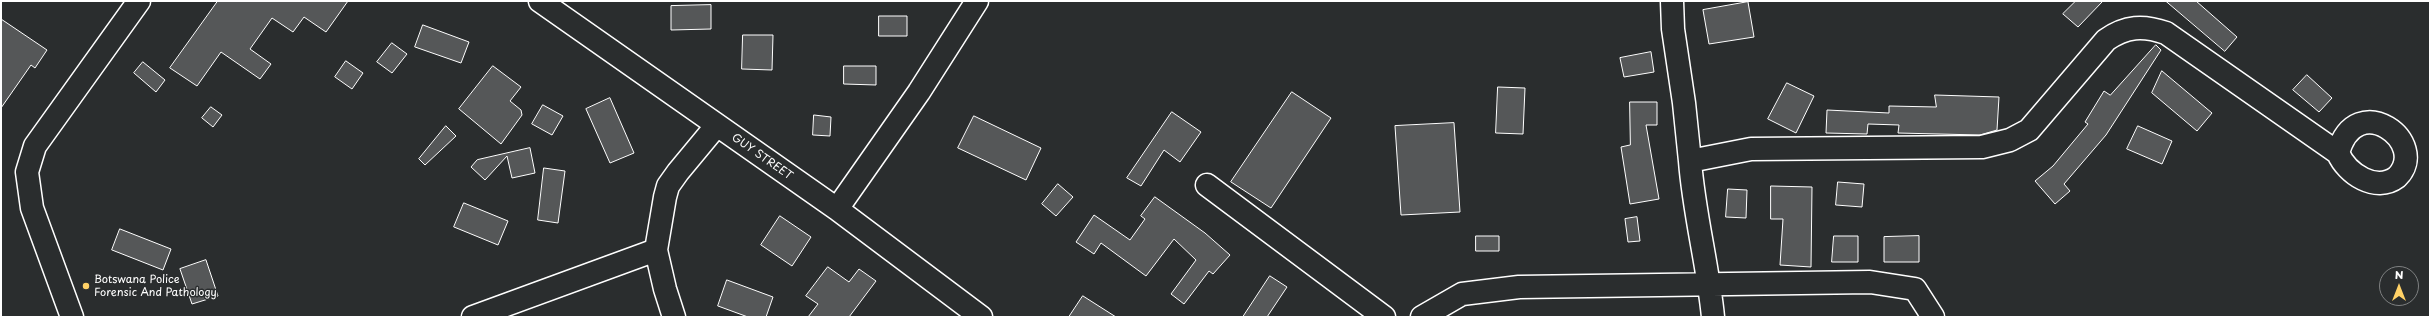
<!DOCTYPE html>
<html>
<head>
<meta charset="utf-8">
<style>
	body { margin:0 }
	#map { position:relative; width:2431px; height:318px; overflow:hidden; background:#2a2d2e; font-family:"Playpen Sans",sans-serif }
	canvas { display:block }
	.frame { position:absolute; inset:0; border:2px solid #fff; pointer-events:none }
	.north { position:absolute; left:2379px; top:266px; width:40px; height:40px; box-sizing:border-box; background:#2a2d2e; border:1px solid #7f8182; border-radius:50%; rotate:0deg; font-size:11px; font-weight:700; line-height:16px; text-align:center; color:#fff }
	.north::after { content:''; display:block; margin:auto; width:14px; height:18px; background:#ffd166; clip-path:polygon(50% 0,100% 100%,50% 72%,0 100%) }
</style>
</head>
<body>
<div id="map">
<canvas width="2431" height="318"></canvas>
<div class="frame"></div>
<div class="north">N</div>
</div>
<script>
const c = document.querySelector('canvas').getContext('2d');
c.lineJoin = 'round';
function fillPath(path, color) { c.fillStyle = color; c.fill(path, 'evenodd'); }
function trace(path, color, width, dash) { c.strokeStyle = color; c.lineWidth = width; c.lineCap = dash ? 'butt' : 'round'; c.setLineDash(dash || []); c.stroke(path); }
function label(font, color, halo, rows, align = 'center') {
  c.font = font + ' "Playpen Sans",sans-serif'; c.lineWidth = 3; c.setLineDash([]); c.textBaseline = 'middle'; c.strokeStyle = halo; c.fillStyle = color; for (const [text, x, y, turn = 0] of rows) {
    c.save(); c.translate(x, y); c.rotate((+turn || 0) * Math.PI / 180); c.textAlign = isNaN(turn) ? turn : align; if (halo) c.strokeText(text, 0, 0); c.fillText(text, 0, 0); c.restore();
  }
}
const building = new Path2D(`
	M218,1H348L326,32L304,17L293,32L272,18L250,49L271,64L260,79L221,52L197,86L170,68Z
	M2076,1H2103L2078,27L2063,14Z
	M2166,1H2196L2237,37L2225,51Z
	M1748,2L1754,37L1709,44L1703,10Z
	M711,5V29L671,30V6Z
	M879,16H907V36H879Z
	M1,19L47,50L35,68L31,65L1,108Z
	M423,25L469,42L461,63L415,47Z
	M743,35H773L772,70L742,69Z
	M392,43L407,54L392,73L377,62Z
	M2156,45L2161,50L2106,135L2064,184L2070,191L2055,204L2035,181L2053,166L2088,124L2085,122L2104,91L2110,95Z
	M1651,52L1654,72L1624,77L1620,58Z
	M346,61L363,73L352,89L335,77Z
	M143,62L165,80L156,92L134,73Z
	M493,66L521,87L510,101L521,110L522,115L501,144L459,109Z
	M844,66H876V85L844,84Z
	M2162,71L2212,113L2197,131L2152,93Z
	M2307,75L2332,98L2319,112L2293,90Z
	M1787,83L1814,96L1796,133L1768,119Z
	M1498,87L1525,88L1523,134L1496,133Z
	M1292,92L1331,118L1271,208L1231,182Z
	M1935,95L1999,97L1997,130L1980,135L1898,133L1899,125L1868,124L1867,134L1826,133L1827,110L1889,113V106L1936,107Z
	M610,98L634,153L610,163L586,109Z
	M1630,102H1657V125H1646L1659,199L1630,204L1621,147L1630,145Z
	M543,105L563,116L552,135L532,124Z
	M211,107L222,115L213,127L202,118Z
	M1172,112L1201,132L1180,162L1164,150L1141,186L1127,178Z
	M814,115L831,117L830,136L813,135Z
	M974,116L1041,148L1026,180L958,148Z
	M1454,123L1460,212L1401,215L1395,126Z
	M446,126L456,136L425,165L419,159Z
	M2138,126L2172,141L2162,164L2127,149Z
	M530,148L535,173L512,178L507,156L485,180L471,167L477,160Z
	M544,168L565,171L558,223L538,220Z
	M1838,182L1864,184L1862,207L1836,205Z
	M1058,184L1073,197L1056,216L1042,204Z
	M1771,186L1812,187L1811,267L1780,265L1783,219H1771Z
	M1728,189L1747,190L1746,218L1726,217Z
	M1155,197L1205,233L1230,255L1213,274L1209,271L1184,304L1171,294L1196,260L1174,239L1146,276L1101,243L1094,254L1076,242L1094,215L1130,240L1145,219L1141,216Z
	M464,203L508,221L498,245L454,227Z
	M780,216L811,237L792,266L761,245Z
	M1637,217L1640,241L1628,242L1625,219Z
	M120,229L171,249L163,270L112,250Z
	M1476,236H1499V251H1476Z
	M1834,236H1858V262H1832Z
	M1919,236V262H1884V237Z
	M206,260L218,296L192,304L180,269Z
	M828,267L849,282L859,269L876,281L849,317H808L818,304L806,296Z
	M1270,276L1287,287L1267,317H1243Z
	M727,280L773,297L766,317H748L718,306Z
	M1083,296L1116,317H1069Z`);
const minor = new Path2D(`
	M540,1L837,209L981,317
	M1672,1L1673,29L1684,103L1690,161
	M1207,185L1384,317
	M837,209L919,92L977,1
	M72,317L32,208L27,172L35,146L139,1
	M473,317L656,250
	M674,317L665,289L656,250L665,197L668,186L678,172L717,125
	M1422,317L1462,294L1519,287L1870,282L1915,289L1933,317
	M1713,317C1708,265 1694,214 1690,161L1751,149L1982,147L2010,140L2029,130L2106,40C2126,26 2143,25 2166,33L2338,153C2347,174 2376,193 2397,177C2431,143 2356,87 2338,153`);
const markers = [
	[86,286,4,"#ffd166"]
];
const streetNames = [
	["GUY STREET",762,157,35]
];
const poiNames = [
	["Botswana Police",94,280],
	["Forensic And Pathology",94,293]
];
fillPath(building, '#555758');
trace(building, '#fff', 1);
trace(minor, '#fff', 25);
trace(minor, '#2a2d2e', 22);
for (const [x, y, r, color] of markers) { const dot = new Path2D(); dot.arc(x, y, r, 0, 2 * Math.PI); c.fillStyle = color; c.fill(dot); trace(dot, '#2a2d2e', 1.5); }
label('11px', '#fff', '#2a2d2e', streetNames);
label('11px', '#fff', '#2a2d2e', poiNames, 'left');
</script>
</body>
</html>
